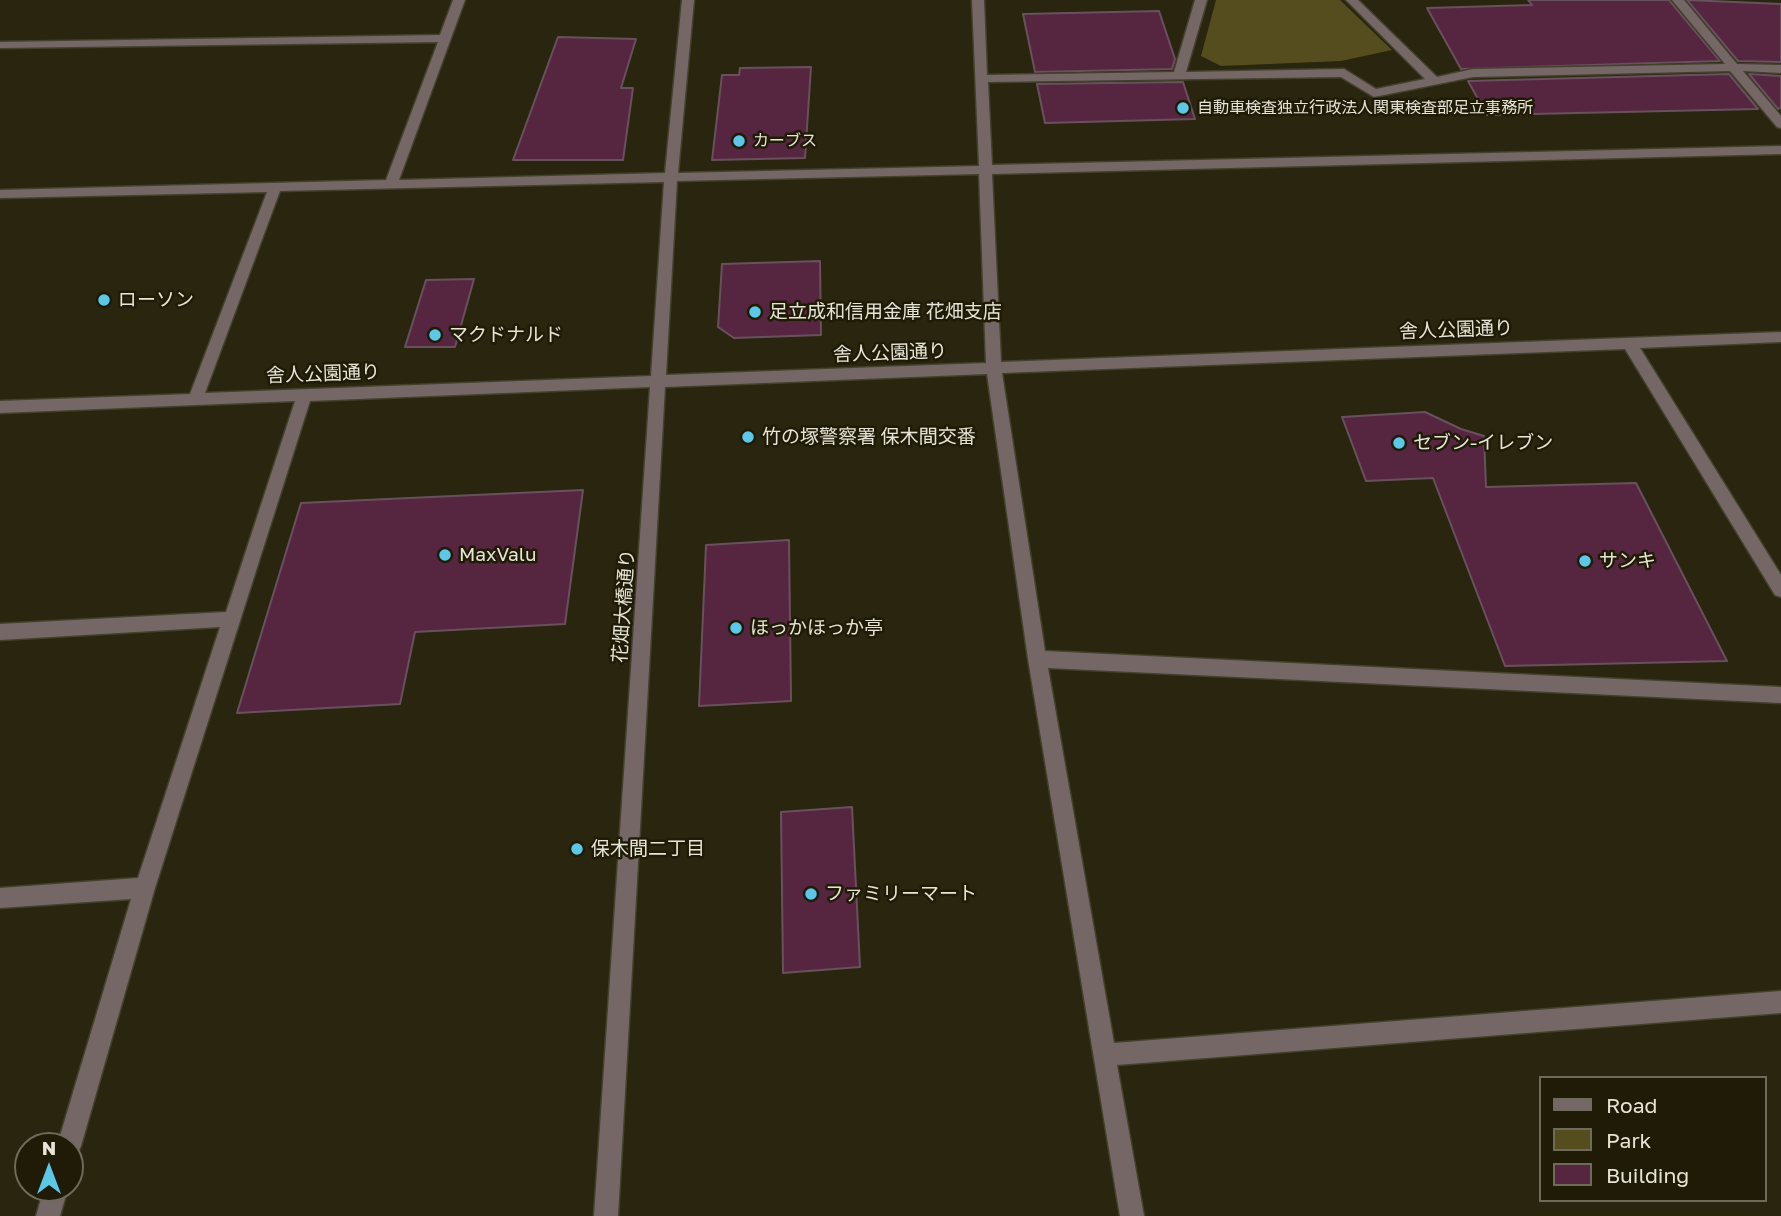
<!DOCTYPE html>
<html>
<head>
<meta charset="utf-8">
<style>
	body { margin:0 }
	#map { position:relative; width:1781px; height:1216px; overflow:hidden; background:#29250f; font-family:"Golos Text",sans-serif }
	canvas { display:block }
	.legend { position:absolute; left:1539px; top:1076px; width:228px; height:126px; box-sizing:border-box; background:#1f1b06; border:2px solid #6f6b5a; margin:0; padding:9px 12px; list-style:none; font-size:21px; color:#e6e4d7 }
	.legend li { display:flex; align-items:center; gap:14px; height:35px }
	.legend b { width:35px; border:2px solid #6f6b5a }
	.north { position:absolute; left:14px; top:1132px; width:70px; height:70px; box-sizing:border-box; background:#1f1b06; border:2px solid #6f6b5a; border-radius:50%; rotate:0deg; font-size:19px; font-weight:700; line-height:28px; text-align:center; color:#e6e4d7 }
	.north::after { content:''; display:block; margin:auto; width:24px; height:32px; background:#5cc7e7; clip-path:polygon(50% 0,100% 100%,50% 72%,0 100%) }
</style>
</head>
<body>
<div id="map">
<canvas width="1781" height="1216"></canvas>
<ul class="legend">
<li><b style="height:9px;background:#746766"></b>Road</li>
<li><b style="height:19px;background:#564d1e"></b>Park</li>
<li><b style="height:19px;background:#562641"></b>Building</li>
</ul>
<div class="north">N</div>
</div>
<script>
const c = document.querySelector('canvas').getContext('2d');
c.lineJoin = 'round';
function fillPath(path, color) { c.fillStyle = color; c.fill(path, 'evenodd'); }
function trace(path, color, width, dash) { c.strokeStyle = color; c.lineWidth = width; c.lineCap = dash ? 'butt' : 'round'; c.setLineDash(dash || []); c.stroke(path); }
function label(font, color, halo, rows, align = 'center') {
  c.font = font + ' "Golos Text","Noto Sans JP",sans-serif'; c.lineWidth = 5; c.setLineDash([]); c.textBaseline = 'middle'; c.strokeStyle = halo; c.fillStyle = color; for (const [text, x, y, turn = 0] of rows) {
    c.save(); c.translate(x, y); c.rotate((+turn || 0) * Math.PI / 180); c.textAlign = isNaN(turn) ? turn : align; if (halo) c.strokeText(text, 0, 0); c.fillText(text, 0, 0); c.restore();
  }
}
const green = new Path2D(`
	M1216,0H1340L1392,50L1341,61L1221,66L1201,56Z`);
const building = new Path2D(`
	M1528,0H1669L1720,61L1461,69L1427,8L1532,5Z
	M1687,0L1781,4V62L1738,61Z
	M1159,11L1175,59L1172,69L1035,72L1023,14Z
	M558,37L636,39L621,88H633L623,160H513Z
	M811,67L805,158L712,160L722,75H739L740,68Z
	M1729,74L1758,109L1487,115L1468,81Z
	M1749,74L1781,76V108L1778,109Z
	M1183,82L1195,119L1045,123L1037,84Z
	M820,261L821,335L734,338L718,327L722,264Z
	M474,279L455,347H405L426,280Z
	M1425,412L1461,429L1484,436L1486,487L1636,483L1727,661L1505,666L1433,478L1366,481L1342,417Z
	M583,490L565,624L415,632L400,704L237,713L301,503Z
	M789,540L791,701L699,706L706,545Z
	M852,807L860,967L783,973L781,812Z`);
const minor = new Path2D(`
	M453,0H465L399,180L665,173L682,0H694L678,173L979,166L972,0H984L987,75L1174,72L1195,0H1207L1186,72L1344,69L1376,89L1425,79L1346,0H1358L1437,77L1473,69L1725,64L1672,0H1684L1737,64L1781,65V73L1743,71L1781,116V128L1777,127L1730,71L1473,77L1374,97L1341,77L988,82L992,165L1781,146V154L992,174L1001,362L1781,332V342L1640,348L1781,575V597L1775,595L1625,349L1002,373L1045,651L1781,687V703L1048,668L1114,1043L1781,991V1013L1117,1065L1144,1216H1120L1028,659L987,374L665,387L618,1216H594L650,387L310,401L155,888L81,1146L77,1154L70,1157V1146H57L131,899L0,908V888L138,878L220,627L0,640V624L226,612L295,401L0,413V401L190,394L267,192L0,198V190L386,180L438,42L0,48V42L440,35ZM979,174L986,363L666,375L677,181ZM664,182L651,376L205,393L280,191Z
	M44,1188H68L60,1216H36Z`);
const markers = [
	[1183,108,7,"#5cc7e7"],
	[739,141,7,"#5cc7e7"],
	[104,300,7,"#5cc7e7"],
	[755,312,7,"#5cc7e7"],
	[435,335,7,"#5cc7e7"],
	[748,437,7,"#5cc7e7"],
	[1399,443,7,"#5cc7e7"],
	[445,555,7,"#5cc7e7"],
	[1585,561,7,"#5cc7e7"],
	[736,628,7,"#5cc7e7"],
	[577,849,7,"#5cc7e7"],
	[811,894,7,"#5cc7e7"]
];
const farPoinames = [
	["自動車検査独立行政法人関東検査部足立事務所",1197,108],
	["カーブス",753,141]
];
const poiNames = [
	["ローソン",118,300],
	["足立成和信用金庫 花畑支店",769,312],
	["マクドナルド",449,335],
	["竹の塚警察署 保木間交番",762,437],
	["セブン-イレブン",1413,443],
	["MaxValu",459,555],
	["サンキ",1599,561],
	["ほっかほっか亭",750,628],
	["保木間二丁目",591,849],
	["ファミリーマート",825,894]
];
const streetNames = [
	["舎人公園通り",1456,330,-2],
	["舎人公園通り",890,353,-2],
	["舎人公園通り",323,374,-2],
	["花畑大橋通り",624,606,-86]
];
fillPath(green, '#564d1e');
fillPath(building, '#562641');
trace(building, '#68515d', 2);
trace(minor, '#43402b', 3);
fillPath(minor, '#746766');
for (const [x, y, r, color] of markers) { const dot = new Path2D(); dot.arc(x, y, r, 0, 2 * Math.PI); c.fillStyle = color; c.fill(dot); trace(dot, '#1f1b06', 2.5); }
label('16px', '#e6e4d7', '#1f1b06', farPoinames, 'left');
label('19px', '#e6e4d7', '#1f1b06', poiNames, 'left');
label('19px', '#e6e4d7', '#1f1b06', streetNames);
</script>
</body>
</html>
